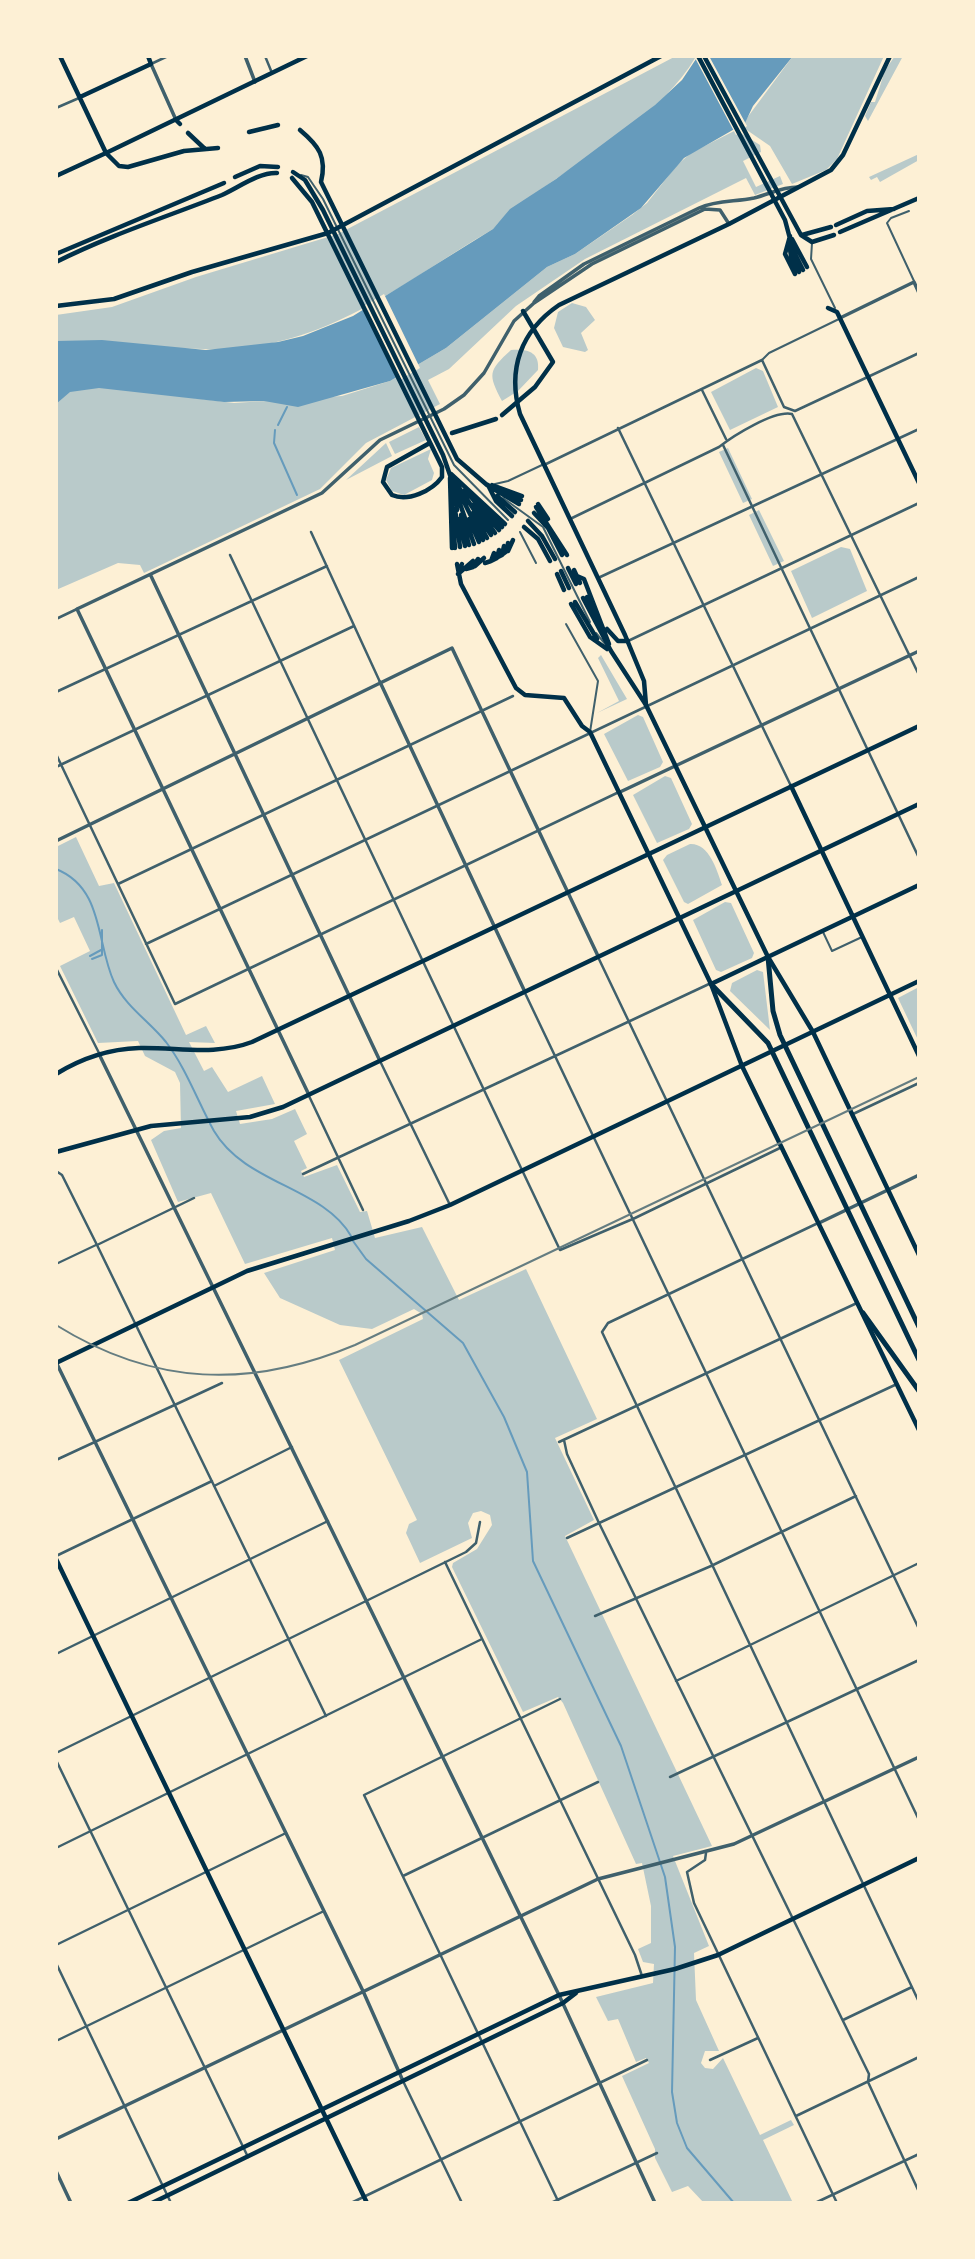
<!DOCTYPE html>
<html>
<head>
<meta charset="utf-8">
<style>
	body { margin:0 }
	#map { position:relative; width:975px; height:2259px; overflow:hidden; background:#fdf0d5; font-family:"Noto Serif",serif }
	canvas { display:block }
	.frame { position:absolute; inset:0; border:58px solid #fdf0d5; pointer-events:none }
</style>
</head>
<body>
<div id="map">
<canvas width="975" height="2259"></canvas>
<div class="frame"></div>
</div>
<script>
const c = document.querySelector('canvas').getContext('2d');
c.lineJoin = 'round';
function fillPath(path, color) { c.fillStyle = color; c.fill(path, 'evenodd'); }
function trace(path, color, width, dash) { c.strokeStyle = color; c.lineWidth = width; c.lineCap = dash ? 'butt' : 'round'; c.setLineDash(dash || []); c.stroke(path); }
const green = new Path2D(`
	M676,56L695,58C666,109 591,154 543,188C524,202 508,211 493,229C398,285 322,353 204,349C155,348 106,340 56,341V315L112,307L196,277L338,234Z
	M793,56H884L837,159L826,170L792,184L770,146L741,126Z
	M895,56H903L868,121L865,116L871,102H875L885,70Z
	M736,130L760,145L761,152L743,161L756,187L780,176L783,184L755,195L746,178L585,259L516,306L449,369L428,380L440,404L366,443L320,489L144,573L140,565L118,563L56,590V385L114,388L234,403L342,396L390,381L446,348L547,267L575,254L632,215L647,203L677,165L691,153Z
	M919,154V160L880,182L877,177L871,180L869,177Z
	M572,303L586,307L595,320L581,333L588,350L585,352L563,347L554,328L558,312Z
	M511,350C526,349 540,351 538,370L518,391L502,401C488,374 488,371 511,350Z
	M756,368L763,371L778,407L730,430L711,392Z
	M419,427L426,440L395,454L389,442Z
	M386,443L392,456L346,480Z
	M728,448L752,499L743,503L719,452Z
	M431,449L428,459L434,473L432,480L404,495L392,491L386,480L391,468Z
	M759,510L784,561L773,566L749,515Z
	M841,547L850,549L867,591L812,618L791,571Z
	M601,655L627,699L597,713L619,701L598,658Z
	M638,715L643,717L663,762L660,767L628,781L604,734Z
	M665,776L671,778L692,824L689,829L657,843L633,795Z
	M76,837L99,886L114,883L186,1035L206,1026L215,1043L189,1042L204,1071L212,1067L228,1092L262,1076L275,1104L236,1111L240,1124L272,1119L295,1109L307,1134L294,1141L307,1168L301,1171L304,1177L337,1165L360,1212L367,1211L375,1238L422,1227L459,1300L526,1269L597,1419L555,1438L594,1520L565,1536L712,1846L673,1856L709,1946L694,1953L696,2000L719,2051H705L701,2063L705,2068L713,2069L723,2058L760,2135L791,2120L794,2125L763,2140L793,2203H704L688,2186L672,2192L655,2158V2149L622,2076L649,2063L646,2058L636,2062L618,2019L608,2021L596,1997L653,1983L654,1964L643,1962L638,1949L651,1943V1906L642,1863L636,1864L563,1703L558,1697L523,1712L452,1567L453,1563L477,1549L492,1525L490,1515L481,1511L473,1513L468,1523L472,1538L420,1563L406,1533L409,1524L417,1520L339,1360L423,1319L422,1314L414,1309L372,1329L340,1325L280,1298L264,1273L335,1250L332,1238L245,1264L211,1193L178,1202L151,1140L164,1131L181,1128L180,1083L175,1072L145,1056L138,1041L98,1043L60,966L90,951L74,917L60,923L56,915V847Z
	M690,844C709,843 717,870 722,885L688,904L684,902L663,860L667,855Z
	M725,902L731,903L754,953L752,958L721,972L716,970L693,920Z
	M757,970L763,972L770,1030L730,991L732,983Z
	M919,987V1042L898,998Z`);
const water = new Path2D(`
	M698,56H793L753,106L745,123L684,158L641,208L575,254L547,267L446,348L390,381L298,407L264,401L224,402L99,388L70,392L56,404V341L102,340L206,350L278,342L303,336L353,316L493,229L510,209L556,179L655,105L682,80Z`);
const pier = new Path2D(`
	M694,56H709L747,126L736,135Z
	M384,294L420,368L398,381L362,307Z`);
const stream = new Path2D(`
	M278,425L287,407
	M275,430L274,443L297,495
	M56,869C104,888 96,943 114,982C126,1007 149,1021 166,1042C186,1068 198,1102 214,1131C245,1184 323,1187 351,1236
	M90,956L101,950
	M92,959L102,955V930
	M353,1241L366,1259L463,1343L504,1417L527,1472L533,1561L621,1746L665,1877L675,1947L672,2092L677,2123L687,2148L734,2203`);
const service = new Path2D(`
	M301,175L308,177L323,199L454,465L508,520
	M909,211L891,218L887,223L914,281
	M812,243L811,259L835,308
	M495,484L508,481L542,465
	M503,498L543,527L590,622
	M520,532L536,563
	M566,624L598,681L590,732
	M596,633L606,645
	M823,932L832,951L862,937
	M56,1264L96,1245`);
const pedestrian = new Path2D(`
	M762,360L769,353L839,319`);
const minor = new Path2D(`
	M265,56L272,73
	M151,64L168,56
	M56,108L79,98
	M702,390L726,439
	M618,428L791,786
	M723,445L919,858
	M544,465L762,360L784,407L795,411L919,353
	M570,519L719,447C733,436 774,410 792,414L919,675
	M311,532L380,682
	M230,555L560,1250L635,1218L782,1147
	M598,578L919,429
	M56,619L77,609
	M628,641L919,503
	M56,692L327,566
	M56,754L175,1004L619,792
	M56,767L354,626
	M118,884L513,696
	M146,944L919,577
	M598,957L919,1629
	M56,968L99,1053
	M525,993L919,1820
	M380,1061L450,1205
	M309,1096L363,1210
	M853,1114L919,1083
	M56,1171L62,1175L97,1245L326,1716
	M303,1174L709,984
	M816,1224L608,1323L602,1332L919,2002
	M97,1245L194,1198
	M564,1440L567,1454L599,1523L869,2074L868,2082L919,2192
	M559,1442L857,1303
	M56,1460L222,1383
	M214,1486L292,1447
	M567,1538L897,1384
	M56,1556L212,1481
	M445,1562L635,1955L642,1976
	M595,1616L711,1566L856,1496
	M56,1654L328,1521
	M676,1681L919,1563
	M56,1753L466,1552L476,1543L480,1522
	M56,1760L248,2157
	M670,1777L919,1660
	M56,1848L482,1639
	M706,1853L705,1860L687,1872L694,1903L837,2203
	M403,1876L598,1782
	M56,1945L286,1833
	M56,1963L171,2203
	M843,2020L912,1987
	M56,2041L324,1911
	M710,2060L758,2038
	M403,2081L462,2203
	M796,2116L919,2057
	M351,2203L647,2060
	M551,2203L657,2153
	M559,2203L364,1795L560,1699
	M815,2203L919,2154`);
const tertiary = new Path2D(`
	M245,56L255,82
	M151,64L176,120
	M534,302L539,296L584,264L699,208C717,200 735,202 754,198C770,194 781,187 798,187
	M840,318L914,282L919,293
	M151,576L380,1061
	M380,682L525,992
	M620,792L919,651
	M56,841L452,648L598,956
	M99,1054L559,1995L655,2203
	M309,1095L77,609L322,493L380,440L444,409L464,395L484,373L514,321L534,303L592,264L705,209L720,210L729,224
	M819,1223L919,1175
	M56,1362L363,1991L403,2081
	M56,2139L598,1879L734,1844L919,1757
	M56,2171L71,2203`);
const secondary = new Path2D(`
	M60,56L106,153L307,56
	M80,97L151,64L148,56
	M56,306L114,299L192,272L328,233L661,56
	M646,705L644,681L625,635L520,414C507,369 521,331 559,305L729,224L831,170L843,155L890,56
	M791,786L919,1056
	M919,885L711,984L742,1066L919,1430
	M768,957L813,1032L919,1255
	M56,1363L247,1271L409,1221L450,1205L919,981
	M56,1559L367,2203
	M128,2203L559,1995L675,1969L718,1955L919,1858
	M152,2203L563,2003L576,1993`);
const primary = new Path2D(`
	M698,56L785,220L793,250L803,270
	M704,56L801,235L812,242L834,235
	M836,225L867,211L894,209
	M840,232L919,198
	M802,235L831,227
	M790,236L785,254L795,274
	M792,239L807,267
	M789,243L791,256L799,272
	M828,308L837,312L919,483
	M56,1074C82,1058 108,1049 139,1048C178,1047 215,1056 252,1042L919,726
	M56,1152L151,1126L250,1117L283,1107L919,804`);
const trunk = new Path2D(`
	M176,120L180,124
	M300,130C319,146 327,157 321,182L457,459L487,485L519,504
	M249,132L278,125
	M188,133L205,149
	M293,172L305,180L323,210L443,455L474,544
	M56,176L106,153L119,166L128,167L184,151L218,148
	M235,177L260,166L278,167
	M292,178L312,202L442,467V477C432,491 408,502 392,495L383,482L387,467L428,444
	M56,254L224,183
	M56,262C110,235 166,217 222,195C238,188 259,172 277,173
	M502,415L535,387L553,362L523,311
	M452,433L496,419
	M451,474L505,524
	M450,478L452,548
	M454,480L491,535
	M488,485L496,501L512,516
	M492,485L522,496
	M458,490L483,540
	M465,490L499,530
	M501,490L521,500
	M454,491L457,510
	M451,495L455,548
	M497,496L515,512
	M481,503L502,527
	M474,504L495,533
	M538,504L548,519
	M536,507L567,555
	M455,509L460,547
	M473,513L487,538
	M534,513L548,528L562,555
	M461,515L469,545
	M459,519L465,546
	M469,519L479,542
	M528,521L542,536L555,559
	M524,527L538,539L550,561
	M508,551L513,540
	M503,554L507,551L508,543
	M498,557L502,555L504,546
	M491,561L497,558L499,550
	M485,563L491,561L494,553
	M457,564L461,584L516,688L525,695L564,698L582,726L590,732L711,984
	M475,566L484,558
	M568,568L576,584
	M466,569L473,567L478,559
	M574,570L580,583
	M561,571L569,588
	M458,574L473,561
	M458,574L462,564
	M557,574L564,590
	M577,576L584,579L609,644
	M587,597L603,631
	M583,598L611,651L646,705L768,957
	M575,602L597,639
	M571,604L590,637L607,649
	M607,629L618,641H628`);
const motorway = new Path2D(`
	M768,957L773,1011L780,1035L919,1327
	M711,984L768,1043L919,1360
	M863,1313L919,1391`);
const rail = new Path2D(`
	M56,1325C154,1386 250,1389 355,1345L919,1077`);
fillPath(green, '#b9caca');
fillPath(water, '#669bbc');
fillPath(pier, '#fdf0d5');
trace(stream, '#669bbc', 2);
trace(service, '#3f606c', 2);
trace(pedestrian, '#3f606c', 2);
trace(minor, '#3f606c', 2.5);
trace(tertiary, '#3f606c', 3.5);
trace(secondary, '#003049', 4.5);
trace(primary, '#003049', 4.5);
trace(trunk, '#003049', 4.5);
trace(motorway, '#003049', 5);
trace(rail, '#657d81', 2);
</script>
</body>
</html>
